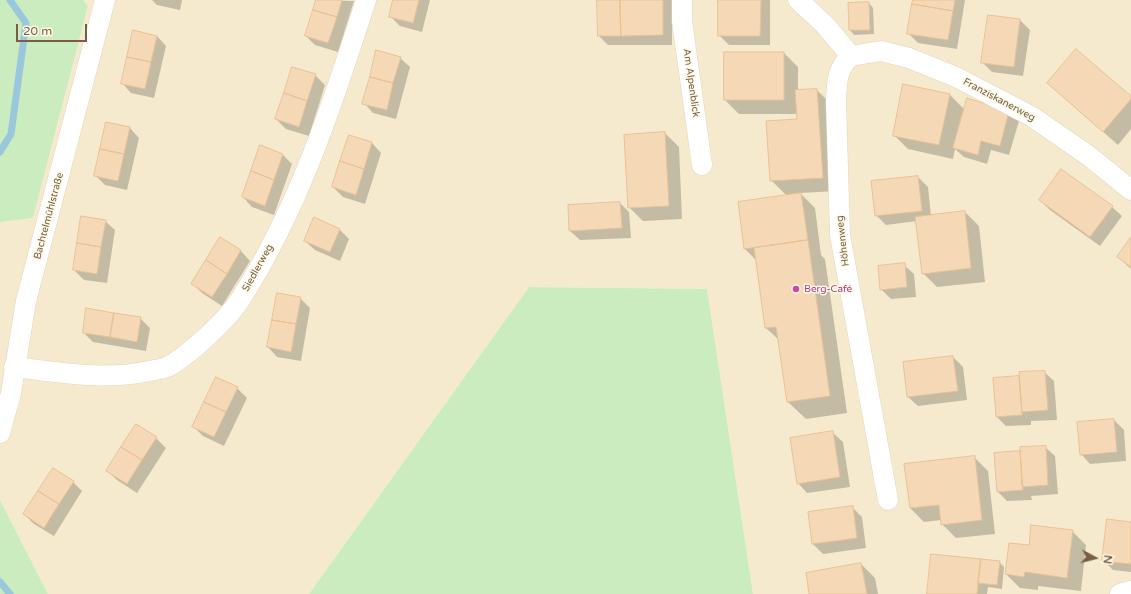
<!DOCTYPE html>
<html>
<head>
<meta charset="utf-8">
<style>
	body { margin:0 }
	#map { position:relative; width:1131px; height:594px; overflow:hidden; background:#fef7e0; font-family:"Varela Round",sans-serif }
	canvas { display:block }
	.north { position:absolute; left:1075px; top:538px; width:40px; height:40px; -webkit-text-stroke:3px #fffae8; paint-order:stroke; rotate:97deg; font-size:11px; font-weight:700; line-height:16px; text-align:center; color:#775f46 }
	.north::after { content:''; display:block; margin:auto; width:14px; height:18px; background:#775f46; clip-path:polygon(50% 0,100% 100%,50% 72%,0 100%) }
	.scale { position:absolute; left:16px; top:24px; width:71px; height:18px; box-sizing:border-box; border:2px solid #775f46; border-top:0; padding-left:5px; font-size:12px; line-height:14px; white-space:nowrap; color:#775f46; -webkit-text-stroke:3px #fffae8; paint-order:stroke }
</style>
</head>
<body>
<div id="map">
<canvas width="1131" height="594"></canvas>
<div class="north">N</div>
<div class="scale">20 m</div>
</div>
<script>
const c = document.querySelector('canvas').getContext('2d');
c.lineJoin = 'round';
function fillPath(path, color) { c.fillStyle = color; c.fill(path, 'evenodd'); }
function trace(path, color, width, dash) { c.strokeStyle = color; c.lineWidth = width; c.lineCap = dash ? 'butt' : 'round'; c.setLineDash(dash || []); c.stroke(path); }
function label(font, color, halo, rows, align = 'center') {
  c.font = font + ' "Varela Round",sans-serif'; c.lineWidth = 3; c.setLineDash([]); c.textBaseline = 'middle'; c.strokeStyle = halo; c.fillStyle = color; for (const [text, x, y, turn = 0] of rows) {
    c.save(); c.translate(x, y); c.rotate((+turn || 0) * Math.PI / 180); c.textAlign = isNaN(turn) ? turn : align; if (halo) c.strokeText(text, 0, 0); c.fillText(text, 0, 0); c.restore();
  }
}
const residential = new Path2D(`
	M83,0H1131V594H753L707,289L529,287L309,594H48L0,500V222L33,218L88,6Z`);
const green = new Path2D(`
	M0,0H83L88,6L33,218L0,222Z
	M529,287L707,289L753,594H309Z
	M0,500L48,594H0Z`);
const shadow = new Path2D(`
	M152,0H182L180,10L157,5Z
	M317,0L354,1L338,52L315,45L306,36Z
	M394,0H430L422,32L400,26L390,16Z
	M598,0H672V45H608L599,36Z
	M719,0H770V45H729L719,35Z
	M914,0H965L957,49L918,43L908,33Z
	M869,3L873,8L874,34L854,35L850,30Z
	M1020,20L1030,30L1023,76L992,72L982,62Z
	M157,36L166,46L154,98L131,93L122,83Z
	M784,53L798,67V91L817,90L831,104L836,191L800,193L815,208L821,255L825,259L847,413L806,419L788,402L780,341L766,328L756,260L745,249L739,203L787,196L771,180L798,120L797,114H739L725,100Z
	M400,58L410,67L396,119L373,113L364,103Z
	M315,75L325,85L309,136L286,129L276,119Z
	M1048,83L1131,97V129L1118,145Z
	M950,95L965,110L1009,111L1019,121L1009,155L991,150L987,164L964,157L955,149L953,159L908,149L894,135Z
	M130,128L139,138L127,190L105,185L95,175Z
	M665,133L679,147L682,219L643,221L629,207Z
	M349,136L372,143L381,153L365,204L343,197L333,187Z
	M283,155L292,164L274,215L252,207L243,197Z
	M918,177L928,187L931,216L965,212L979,226L985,282L937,287L923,273L917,221L886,225L876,215Z
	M1040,200L1112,207L1122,216L1100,246L1050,210Z
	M620,203L629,212L631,238L580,240L570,231Z
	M105,221L115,230L107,283L84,280L74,270Z
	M340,230L349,239L340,261L315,250L305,241Z
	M221,238L241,251L250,261L222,306L202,293L192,283Z
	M1131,239V269L1118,257Z
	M904,265L914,274L916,297L891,299L881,289Z
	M300,298L310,308L301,361L277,357L268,347Z
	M140,318L150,328L146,351L93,342L84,333Z
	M953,357L963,367L967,400L918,406L908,397Z
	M1044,372L1054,381L1057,420L1031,421V425L1006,426L997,417L994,379L1020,377Z
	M237,388L247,398L224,446L203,436L194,427Z
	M1114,420L1124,430L1126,461L1090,464L1081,454Z
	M833,433L843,442L850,487L807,493L798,483Z
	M156,438L166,448L137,493L117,480L107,470Z
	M1045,447L1055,456L1058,494L1031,496L1032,500L1007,501L998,492L995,454L1021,452Z
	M974,457L988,471L995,534L956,538L942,524L941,520L924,522L910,508L905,465Z
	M73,482L82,491L54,536L34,524L24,514Z
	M852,507L862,517L866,548L823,554L813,544L809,513Z
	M1131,523V572L1113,570L1103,560Z
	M1072,531L1086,545L1081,591L1038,586V590L1020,588L1006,574L1030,546Z
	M999,562L1004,567L1002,589L988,587L987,594H928Z
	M861,564L875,578L878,594H810Z`);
const stream = new Path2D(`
	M0,152L11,134L26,23L10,0
	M0,582L10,594`);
const building = new Path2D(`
	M316,0H342L337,17L313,10Z
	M393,0H419L413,23L389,17Z
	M597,0H620L621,36H598Z
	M620,0H663V35L621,36Z
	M718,0H761L760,36H718Z
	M913,0H955L953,11L912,4Z
	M869,2L870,30H849L848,3Z
	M912,4L953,11L948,40L907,34Z
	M313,10L337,17L328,43L305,36Z
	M988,15L1020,19L1014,67L981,63Z
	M133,30L157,36L151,62L127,57Z
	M1076,49L1131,96V99L1103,132L1047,83Z
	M376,50L401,57L393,83L370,77Z
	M724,52H784V100H724Z
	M127,57L151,62L145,89L121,84Z
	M292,67L316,74L307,101L284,93Z
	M370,77L393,83L387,110L362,104Z
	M903,84L950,94L939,145L893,136Z
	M817,89L823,178L770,181L766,121L797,119L795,90Z
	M284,93L307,101L299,127L275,119Z
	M967,98L1009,111L1000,146L981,141L978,155L953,148Z
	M106,122L130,127L124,154L100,149Z
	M665,132L669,206L628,208L624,135Z
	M349,135L372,142L364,169L340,161Z
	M260,145L283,154L274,180L251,171Z
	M100,149L124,154L118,181L94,176Z
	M340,161L364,169L356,195L332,187Z
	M1061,169L1113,206L1090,237L1039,200Z
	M251,171L274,180L265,206L242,197Z
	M918,176L922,211L875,216L871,181Z
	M801,193L808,240L744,249L738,202Z
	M620,202L622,228L569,231L568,205Z
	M965,211L971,268L922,274L915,217Z
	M81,216L106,220L101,247L77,243Z
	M314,217L340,229L330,252L304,241Z
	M220,237L241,250L227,274L206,260Z
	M1131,237V267L1117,257Z
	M808,240L830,396L787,402L776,327L765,328L754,248Z
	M77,243L101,247L97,274L73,270Z
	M206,260L227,274L212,297L191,284Z
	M905,263L907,287L880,290L878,266Z
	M277,293L301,297L296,324L272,320Z
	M86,308L114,313L110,337L83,333Z
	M114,313L141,317L137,342L110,337Z
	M272,320L296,324L291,352L267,347Z
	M953,356L958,391L907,397L903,362Z
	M1045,371L1048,410L1022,412L1019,372Z
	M1019,376L1022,415L996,417L993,378Z
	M216,377L238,387L226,412L204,402Z
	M204,402L226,412L214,437L192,427Z
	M1114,419L1117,452L1080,455L1077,422Z
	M136,424L157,437L142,460L121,447Z
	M833,431L840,477L797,484L790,438Z
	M1046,446L1048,485L1022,487L1020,447Z
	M121,447L142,460L127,484L106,471Z
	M1020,451L1023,490L997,492L994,453Z
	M975,456L982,520L941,525L939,505L910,508L904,464Z
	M53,468L74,481L59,504L38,491Z
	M38,491L59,504L44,528L23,514Z
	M853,506L857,538L812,544L808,512Z
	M1107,519L1131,522V564L1102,561Z
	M1031,525L1073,530L1067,578L1025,572L1024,577L1005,574L1009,543L1029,545Z
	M931,554L981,559L977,594H927Z
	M981,559L1000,561L997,585L978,583Z
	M861,563L867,594H809L806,573Z`);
const street = new Path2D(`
	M682,0V21L702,165
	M798,0L825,25L851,56
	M851,56C836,69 837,84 836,102L840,235L888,500
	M851,56L881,51L909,58L956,77L1031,116L1089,156L1131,190
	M14,367C59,372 105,381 149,371C155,370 162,369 167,367C187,357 228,319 240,300C299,208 333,103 366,0
	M0,433L11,393L26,301L105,0
	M1120,594L1131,591`);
const markers = [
	[796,289,4,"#d1479c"]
];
const streetNames = [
	["Am Alpenblick",691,83,82],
	["Franziskanerweg",999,100,28],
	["Bachtelmühlstraße",49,216,-75],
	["Höhenweg",843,241,-97],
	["Siedlerweg",258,268,-61]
];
const hotelNames = [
	["Berg-Café",804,289]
];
fillPath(residential, '#f6eace');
fillPath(green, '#caecbe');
fillPath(shadow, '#0003');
trace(stream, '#99c7db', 7);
fillPath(building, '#f5d9b6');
trace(building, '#e9c295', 1);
trace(street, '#e3d4bc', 21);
trace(street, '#fff', 20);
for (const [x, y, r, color] of markers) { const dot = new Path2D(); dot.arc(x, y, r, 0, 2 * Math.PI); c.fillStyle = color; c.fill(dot); trace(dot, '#fffae8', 1.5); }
label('10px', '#775f46', '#fffae8', streetNames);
label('10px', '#b23c85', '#fffae8', hotelNames, 'left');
</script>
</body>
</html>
